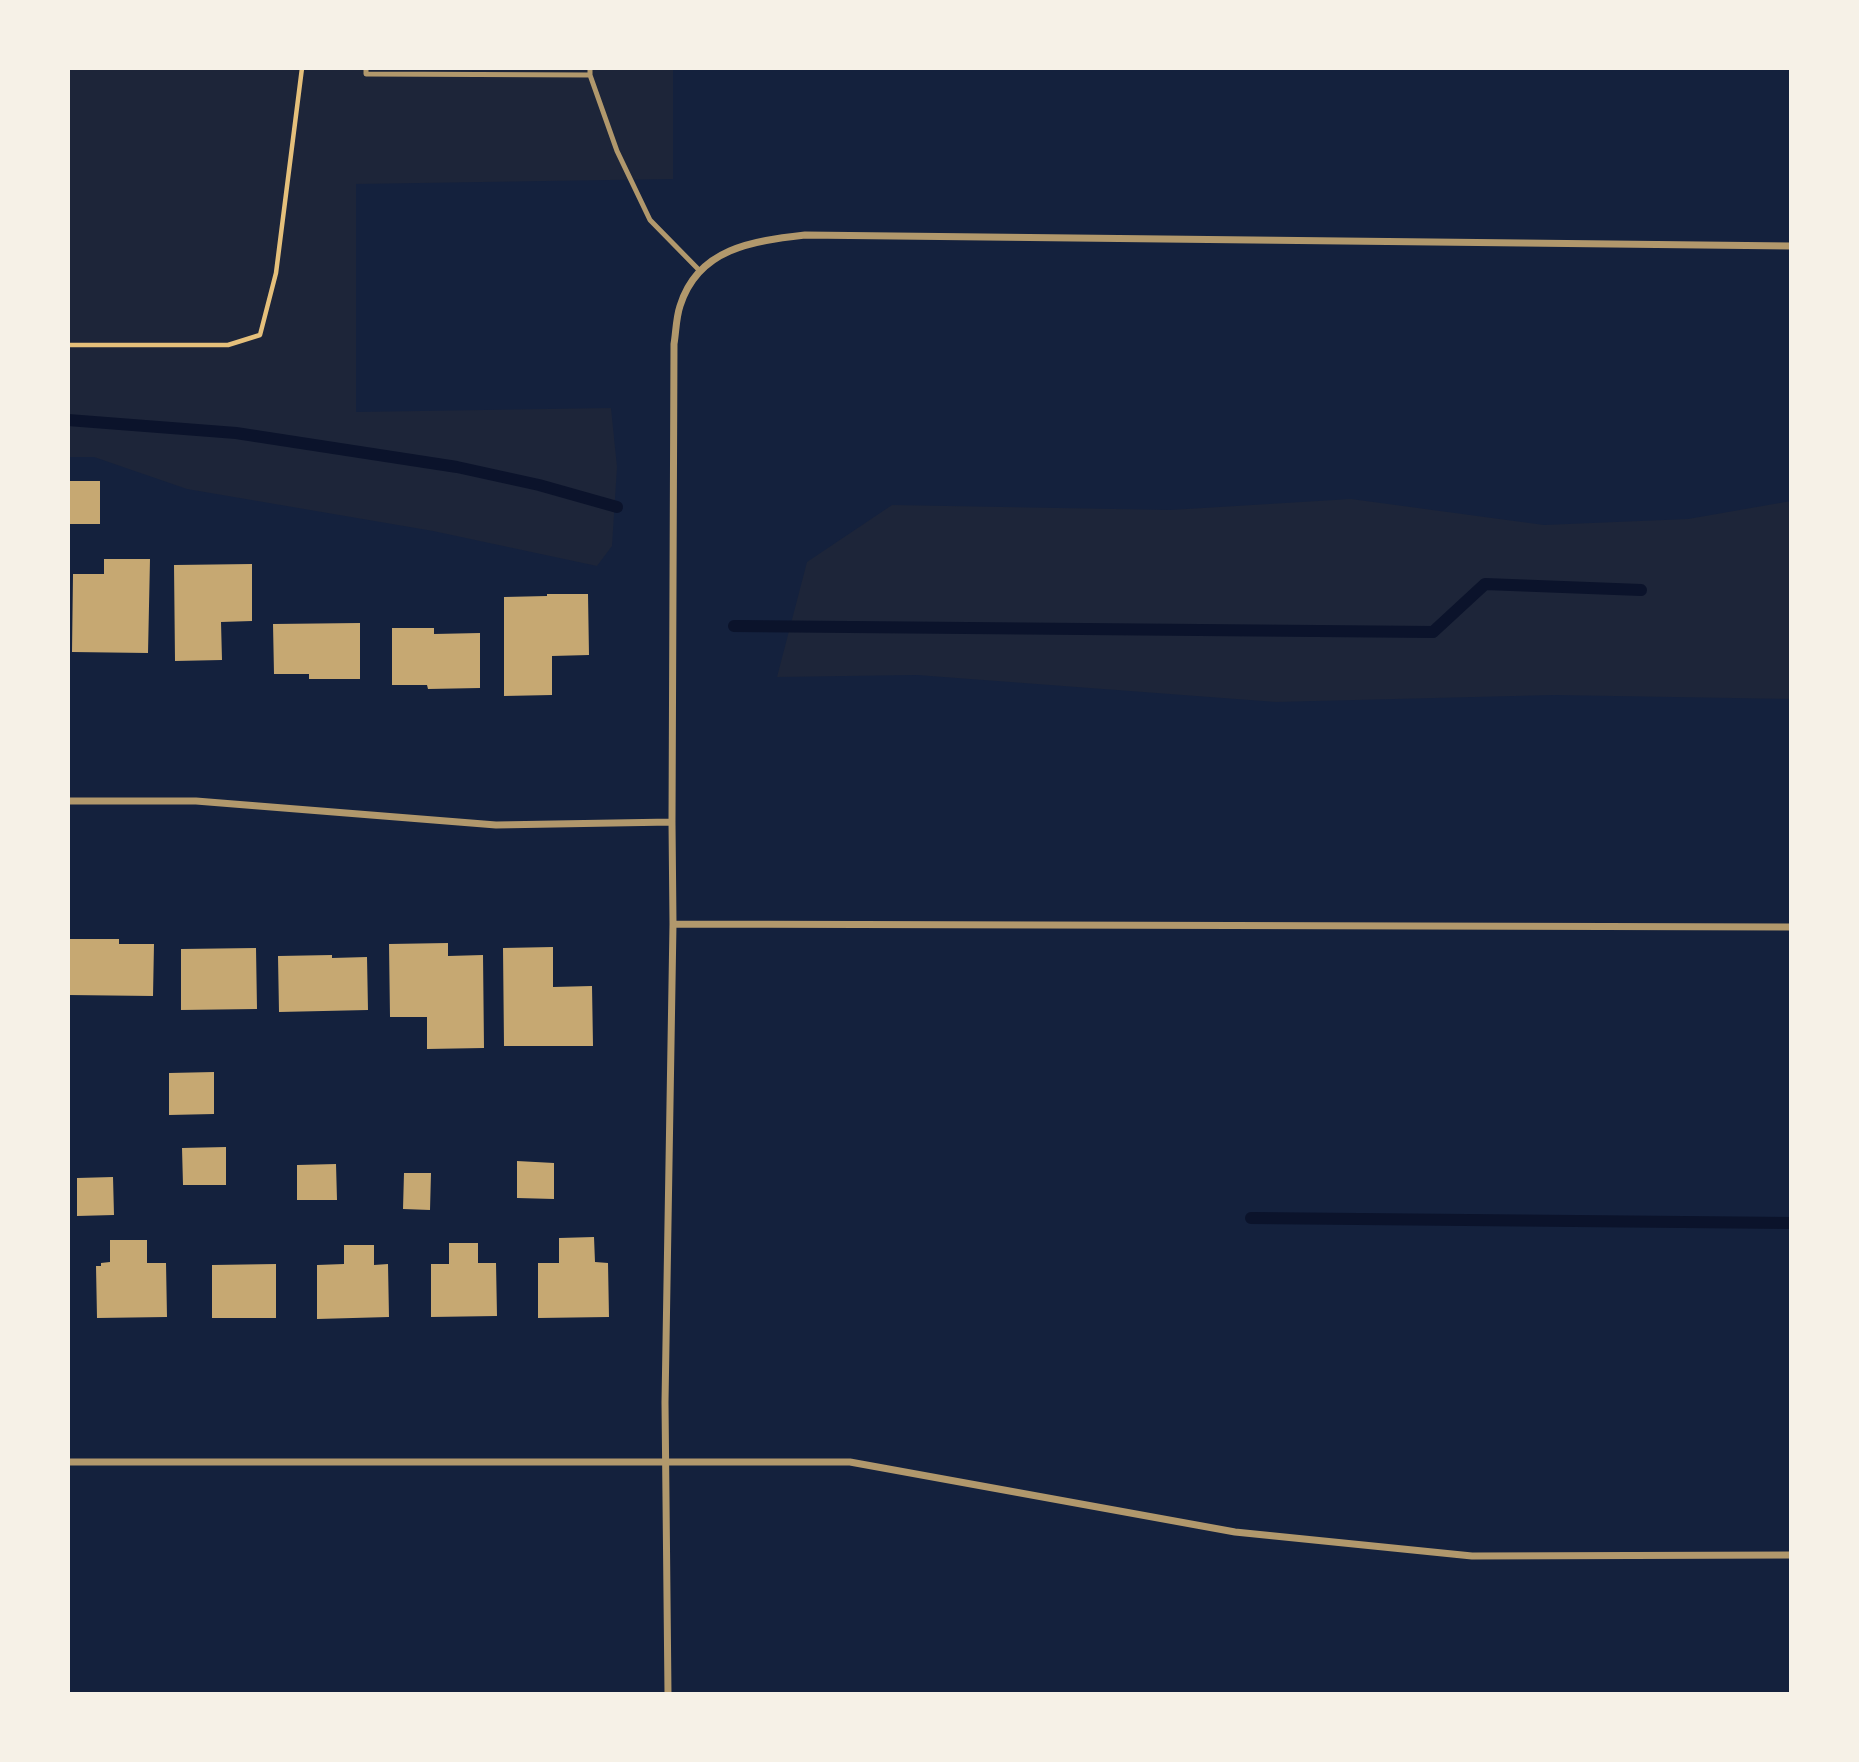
<!DOCTYPE html>
<html>
<head>
<meta charset="utf-8">
<style>
	body { margin:0 }
	#map { position:relative; width:1859px; height:1762px; overflow:hidden; background:#14213d; font-family:Mulish,sans-serif }
	canvas { display:block }
	.frame { position:absolute; inset:0; border:70px solid #f6f1e7; pointer-events:none }
</style>
</head>
<body>
<div id="map">
<canvas width="1859" height="1762"></canvas>
<div class="frame"></div>
</div>
<script>
const c = document.querySelector('canvas').getContext('2d');
c.lineJoin = 'round';
function fillPath(path, color) { c.fillStyle = color; c.fill(path, 'evenodd'); }
function trace(path, color, width, dash) { c.strokeStyle = color; c.lineWidth = width; c.lineCap = dash ? 'butt' : 'round'; c.setLineDash(dash || []); c.stroke(path); }
const green = new Path2D(`
	M68,68H673V179L356,184V412L611,408L617,467L612,546L597,566L433,531L187,489L94,457H68Z
	M1351,499L1544,525L1688,519L1791,501V699L1554,695L1276,702L917,675L777,677L807,562L892,505L1170,510Z`);
const stream = new Path2D(`
	M68,420L236,433L457,467L539,485L617,507
	M734,626L1433,632L1485,584L1641,590
	M1251,1218L1791,1223`);
const building = new Path2D(`
	M68,481H100V524H68Z
	M104,559H150L148,653L72,652L73,574H104Z
	M252,564V621L221,622L222,660L175,661L174,565Z
	M547,594H588L589,655L552,656V695L504,696V597L547,596Z
	M360,623V679H309V674H274L273,624Z
	M392,628H434V634L480,633V688L428,689L427,685H392Z
	M68,939H119V944H154L153,996L68,995Z
	M448,943V956L483,955L484,1048L427,1049V1017H390L389,944Z
	M553,947V987L592,986L593,1046H504L503,948Z
	M256,948L257,1009L181,1010V949Z
	M332,955V958L367,957L368,1010L279,1012L278,956Z
	M214,1072V1114L169,1115V1073Z
	M226,1147V1185H183L182,1148Z
	M517,1161L554,1163V1199L517,1198Z
	M336,1164L337,1200H297V1165Z
	M404,1173H431L430,1210L403,1209Z
	M113,1177L114,1215L77,1216V1178Z
	M594,1237L595,1262L608,1263L609,1317L538,1318V1263H559V1238Z
	M110,1240H147V1263H166L167,1317L97,1318L96,1266H101V1263L110,1262Z
	M449,1243H478V1263H496L497,1316L431,1317V1264H449Z
	M344,1245H374V1265L388,1264L389,1317L317,1319V1265L344,1264Z
	M276,1264V1318H212V1265Z`);
const path = new Path2D(`
	M68,345H228L260,335L276,273L302,68`);
const service = new Path2D(`
	M366,68V74L590,75
	M590,68V75L617,151L650,220L699,270`);
const minor = new Path2D(`
	M68,801H196L496,825L672,822
	M673,924L1791,927
	M68,1462H850L1235,1532L1472,1556L1791,1555
	M668,1694L665,1402L673,924L672,822L674,344C676,332 676,318 680,306C698,248 753,241 805,235L1791,246`);
fillPath(green, '#1d2539');
trace(stream, '#0b132b', 12);
fillPath(building, '#c6a872');
trace(path, '#e5c07b', 4.5);
trace(service, '#b1986c', 5);
trace(minor, '#b1986c', 7);
</script>
</body>
</html>
